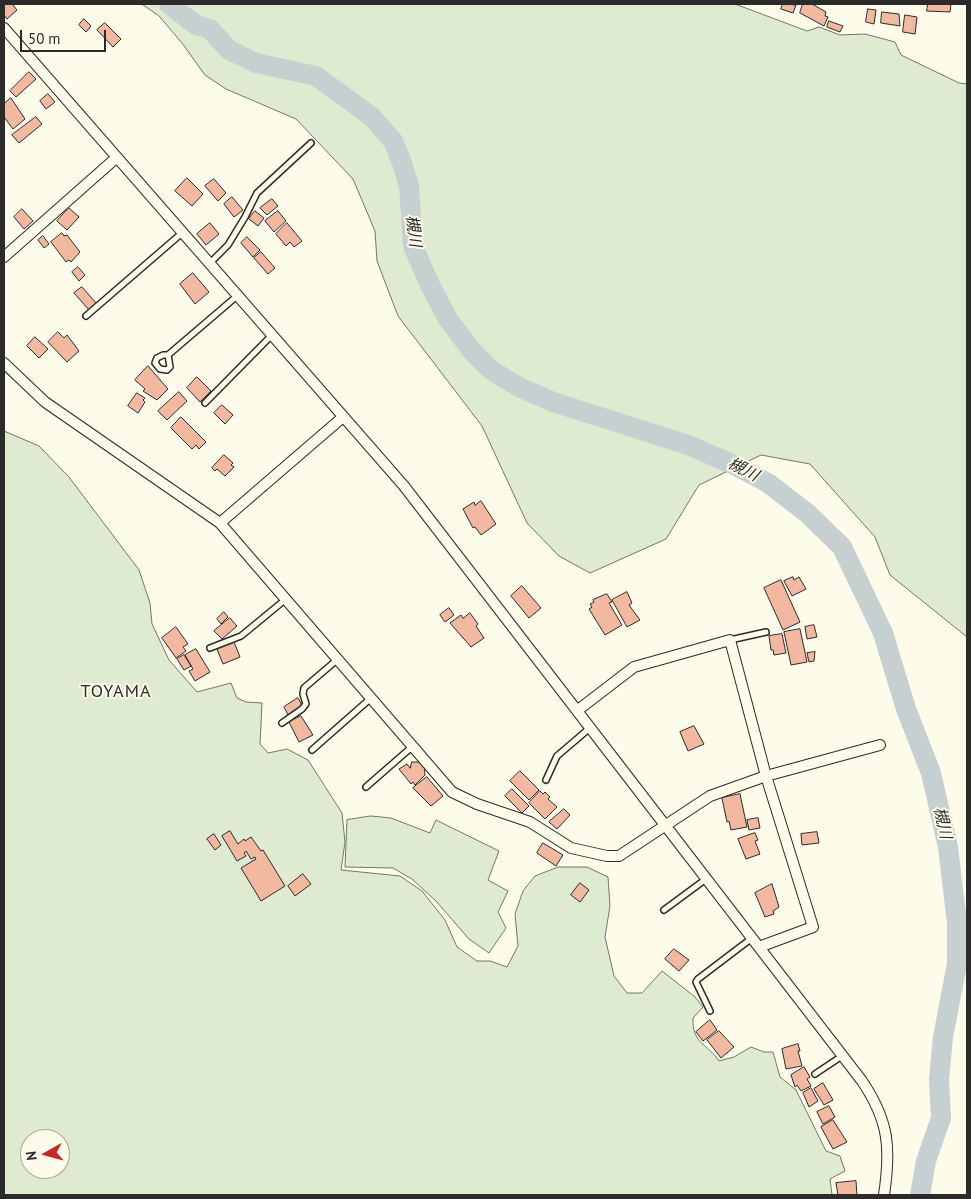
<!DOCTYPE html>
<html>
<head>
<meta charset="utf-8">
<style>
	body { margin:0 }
	#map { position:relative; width:971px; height:1199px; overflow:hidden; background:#fdfbea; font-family:"PT Sans",sans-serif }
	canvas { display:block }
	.frame { position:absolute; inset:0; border:5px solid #2b2b2b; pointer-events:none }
	.north { position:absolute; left:20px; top:1129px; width:50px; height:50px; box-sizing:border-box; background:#fdfbea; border:1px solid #a9a89e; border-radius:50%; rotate:263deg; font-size:14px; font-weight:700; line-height:20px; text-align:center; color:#2b2b2b }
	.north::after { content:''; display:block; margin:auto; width:18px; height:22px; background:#c62828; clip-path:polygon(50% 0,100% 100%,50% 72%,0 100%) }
	.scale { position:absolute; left:20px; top:30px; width:86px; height:22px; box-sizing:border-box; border:2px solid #2b2b2b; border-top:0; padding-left:6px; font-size:15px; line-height:18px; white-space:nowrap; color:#2b2b2b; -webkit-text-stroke:4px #fdfbea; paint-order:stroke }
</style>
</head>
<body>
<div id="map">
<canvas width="971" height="1199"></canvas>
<div class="frame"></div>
<div class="north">N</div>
<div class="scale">50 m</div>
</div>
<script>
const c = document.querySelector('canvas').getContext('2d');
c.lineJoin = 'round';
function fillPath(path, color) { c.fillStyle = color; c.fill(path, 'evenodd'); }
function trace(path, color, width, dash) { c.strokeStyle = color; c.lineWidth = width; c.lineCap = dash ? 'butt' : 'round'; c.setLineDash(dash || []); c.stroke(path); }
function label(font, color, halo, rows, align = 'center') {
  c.font = font + ' "PT Sans","Noto Sans JP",sans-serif'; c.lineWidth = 4; c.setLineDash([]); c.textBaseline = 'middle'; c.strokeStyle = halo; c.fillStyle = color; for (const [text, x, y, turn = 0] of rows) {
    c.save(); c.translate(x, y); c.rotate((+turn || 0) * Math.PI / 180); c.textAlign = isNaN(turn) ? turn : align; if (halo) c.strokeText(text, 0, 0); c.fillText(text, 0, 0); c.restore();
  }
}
const green = new Path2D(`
	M142,4H735L807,31L819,27L840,35L865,34L895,42L901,55L959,83L967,84V637L890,575L875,537L810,464L761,455L699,485L666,539L590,573L559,556L527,523L482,426L398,316L377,261L375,231L353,179L296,119L226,89L205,75L182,43L159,16Z
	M4,431L39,446L69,477L139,570L150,603L152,624L169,660L197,692L231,683L237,698L246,702L262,703L260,744L268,753L287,749L308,760L342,813L345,842L341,870L400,876L422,891L445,920L457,947L477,961H490L507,967L518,946L515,914L523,891L535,876L558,867H587L608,877L610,906L605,937L614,976L627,993H642L662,971L695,997L703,1007L693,1018C692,1044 707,1043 719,1061L734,1057L751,1047L764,1052H773L780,1077L796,1090L826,1151L840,1156L845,1171L830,1179L832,1195H4ZM30,1139H60V1169H30Z
	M371,816L391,818L430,833L436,820L499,851L488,880L508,891L498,912L506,928L489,953L469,939L436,901L412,879L393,868L345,867L347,820Z`);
const river = new Path2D(`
	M169,4L196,25L210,29L229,50L256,63L316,76L372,117L393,141L402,163L409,186L413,246L430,285L448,319L472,351L491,370L519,387L553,402L688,445L732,464L768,483L807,513L842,547L883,633L906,709L931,773L948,847L957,923V964L943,1037L939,1080L941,1118L926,1161L920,1195`);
const building = new Path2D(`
	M4,4H12L17,10L7,19L4,15Z
	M783,4L796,5L793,13L781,9Z
	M803,4H812L826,12L825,16L828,17L824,26L800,13Z
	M928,4H951L950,12L927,11Z
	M868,9L876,10L874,24L866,22Z
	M882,12L899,14L900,26L881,23Z
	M905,15L917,17L915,34L903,32Z
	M84,19L91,26L86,32L79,25Z
	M829,21L843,26L840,32L827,27Z
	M105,23L121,39L113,47L97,30Z
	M29,72L36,79L16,97L10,91Z
	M48,94L55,102L46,109L40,101Z
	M11,98L25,119L13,129L4,117V104Z
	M36,117L42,124L19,143L12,135Z
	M187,178L203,194L192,206L175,191Z
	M214,179L226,193L218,201L205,186Z
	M232,197L243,210L234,217L224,204Z
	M272,199L278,206L267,215L260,208Z
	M69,208L79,217L67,230L57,221Z
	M22,209L33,221L24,229L14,217Z
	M255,211L264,218L258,226L249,219Z
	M278,211L286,221L274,232L265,221Z
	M210,223L219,234L206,245L197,234Z
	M287,223L302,241L294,247L290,242L286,246L276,234Z
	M62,233L64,236L67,235L80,252L71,262L69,260L66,262L51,242Z
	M43,236L49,244L44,248L38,240Z
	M247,237L260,250L253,257L241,243Z
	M261,252L275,268L268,274L254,258Z
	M78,267L85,275L79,281L72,272Z
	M193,273L209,292L195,304L180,284Z
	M82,287L96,303L89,310L74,293Z
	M58,332L64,338L67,335L79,351L67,362L48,342Z
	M35,337L48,349L39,358L27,346Z
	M148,366L168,389L157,400L143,391L145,389L135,380Z
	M197,377L211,391L200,402L187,388Z
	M179,392L187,401L167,420L158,411Z
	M137,393L145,398L143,400L145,402L138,413L128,406Z
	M222,405L233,415L225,424L214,413Z
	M181,417L206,442L199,449L196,445L192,449L171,428Z
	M224,455L233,463L231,465L234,467L225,476L217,469L215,471L212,468Z
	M481,501L496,524L481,535L475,527L473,528L463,509L474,502L475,505Z
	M793,577L794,580L799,577L806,589L792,596L784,581Z
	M781,580L800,622L783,630L764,588Z
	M522,586L541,608L529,618L511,596Z
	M627,592L632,603L629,605L640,620L627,627L612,600Z
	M607,594L612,602L609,603L622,625L605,635L589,609L592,607L590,604L594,602L593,600Z
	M449,608L454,615L445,622L440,615Z
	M224,612L228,617L221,624L217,619Z
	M470,613L478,624L476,626L484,638L471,647L450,623L461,615L463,618Z
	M230,618L237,626L222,639L214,631Z
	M814,625L817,637L807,639L805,627Z
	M176,627L188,644L183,647L186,651L176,658L162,638Z
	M800,629L807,662L791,665L784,632Z
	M782,634L786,653L774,655L773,650H771L769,636Z
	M234,642L240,657L223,664L217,649Z
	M196,649L210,672L195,681L189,671L193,669L185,655Z
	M815,652L814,661L809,662L807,653Z
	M184,655L191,666L184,670L177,659Z
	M298,698L303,707L288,715L284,707Z
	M301,716L313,735L299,742L289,722Z
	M694,726L704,744L688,751L680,732Z
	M412,762H424L425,775L415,785L413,782L411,784L399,769L407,764L410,768Z
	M520,771L539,790L529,800L510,781Z
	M427,777L443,796L431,806L413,788Z
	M512,789L529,806L522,813L505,796Z
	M540,791L543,794L545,792L550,797L548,799L557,807L545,819L529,803Z
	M740,794L747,827L731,830L729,821L727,822L722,798Z
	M564,809L570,815L557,829L549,822Z
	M758,818L760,828L749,830L747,820Z
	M230,831L238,844L244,839L245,841L251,837L261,851L263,850L285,886L261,901L241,868L256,859L255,857L251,859L246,851L244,853L246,856L237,861L222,836Z
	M817,832L819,843L802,845L801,834Z
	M755,833L758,840L755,841L760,854L746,859L738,839Z
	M214,834L221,845L215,850L207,839Z
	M543,843L563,855L556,866L537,853Z
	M303,874L311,884L295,896L288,886Z
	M580,883L589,890L580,902L571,895Z
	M772,884L779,907L773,911L774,914L765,917L755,893Z
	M674,949L689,960L679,971L665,959Z
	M710,1020L717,1030L703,1041L696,1032Z
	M719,1031L734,1047L721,1058L707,1040Z
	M798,1044L800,1051H798L802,1066L786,1069L782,1049Z
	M804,1067L810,1077L807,1079L811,1086L801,1091L797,1085L795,1087L791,1075Z
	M823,1083L833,1100L824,1105L814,1089Z
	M811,1088L818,1101L809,1107L803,1093Z
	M829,1106L835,1117L823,1124L817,1112Z
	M833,1120L847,1142L833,1149L821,1127Z
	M856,1181L857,1195H838L836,1183Z`);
const service = new Path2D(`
	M210,263L228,245L245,217L257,193L311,143
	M86,316L182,233
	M168,355L170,367L167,370L160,369L155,363L157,358L163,355H168L237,296
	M205,403L272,335
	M730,640L766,632
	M210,648L241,636L286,599
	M282,723L302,709L306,704L303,694L304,688L338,659
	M312,750L371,698
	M546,780L557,756L591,727
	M366,787L413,746
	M664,910L706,879
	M710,1011L696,982L698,979L752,938
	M815,1074L842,1056`);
const minor = new Path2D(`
	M4,28L404,486L862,1081C889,1121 891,1148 884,1195
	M4,257L116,158
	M4,363L45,402L220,523L452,792L477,804L530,822L571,848L607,856H619L710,796L766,776L880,745
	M220,523L343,417
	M578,710L634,667L730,640L766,776L813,927L759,947`);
const waterNames = [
	["槻川",413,231,83],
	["槻川",743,470,27],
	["槻川",942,823,77]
];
const quarterNames = [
	["TOYAMA",116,692]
];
fillPath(green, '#deebd1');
trace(green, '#74746e', 1);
trace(river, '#c7d0d0', 20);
fillPath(building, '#f2b8a0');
trace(building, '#2b2b2b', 1);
trace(service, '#2b2b2b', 8);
trace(minor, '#2b2b2b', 12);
trace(service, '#fdfbea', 5);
trace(minor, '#fdfbea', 10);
label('italic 16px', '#2b2b2b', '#fdfbea', waterNames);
c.letterSpacing = '1px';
label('18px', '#2b2b2b', '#fdfbea', quarterNames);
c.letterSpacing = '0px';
</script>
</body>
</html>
